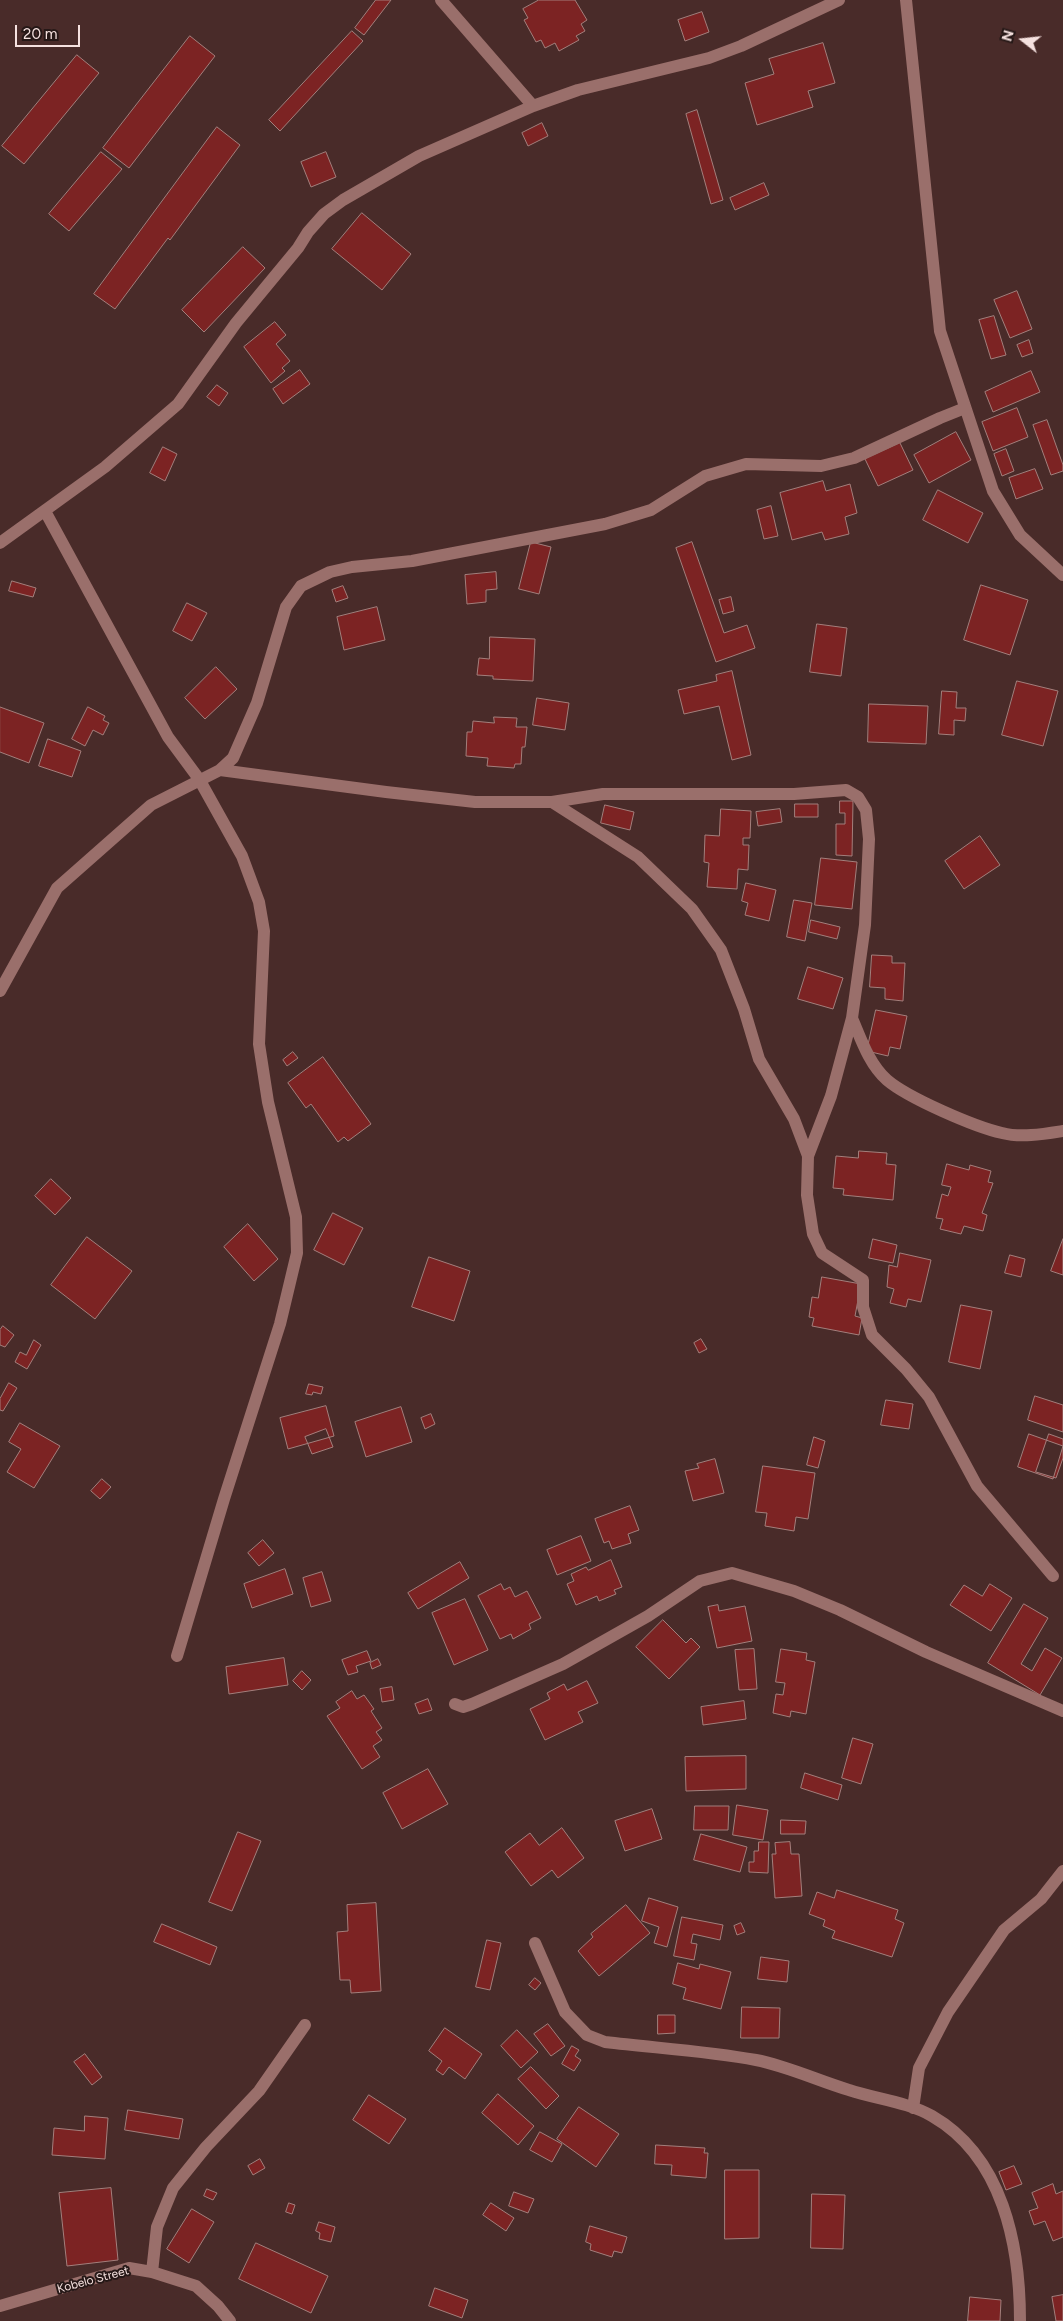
<!DOCTYPE html>
<html>
<head>
<meta charset="utf-8">
<style>
	body { margin:0 }
	#map { position:relative; width:1063px; height:2321px; overflow:hidden; background:#492b29; font-family:Figtree,sans-serif }
	canvas { display:block }
	.north { position:absolute; left:998px; top:15px; width:50px; height:50px; -webkit-text-stroke:4px #261817; paint-order:stroke; rotate:286deg; font-size:14px; font-weight:700; line-height:20px; text-align:center; color:#f5e1df }
	.north::after { content:''; display:block; margin:auto; width:18px; height:22px; background:#f5e1df; clip-path:polygon(50% 0,100% 100%,50% 72%,0 100%) }
	.scale { position:absolute; left:15px; top:25px; width:65px; height:22px; box-sizing:border-box; border:2px solid #f5e1df; border-top:0; padding-left:6px; font-size:15px; line-height:18px; white-space:nowrap; color:#f5e1df; -webkit-text-stroke:4px #261817; paint-order:stroke }
</style>
</head>
<body>
<div id="map">
<canvas width="1063" height="2321"></canvas>
<div class="north">N</div>
<div class="scale">20 m</div>
</div>
<script>
const c = document.querySelector('canvas').getContext('2d');
c.lineJoin = 'round';
function fillPath(path, color) { c.fillStyle = color; c.fill(path, 'evenodd'); }
function trace(path, color, width, dash) { c.strokeStyle = color; c.lineWidth = width; c.lineCap = dash ? 'butt' : 'round'; c.setLineDash(dash || []); c.stroke(path); }
function label(font, color, halo, rows, align = 'center') {
  c.font = font + ' Figtree,sans-serif'; c.lineWidth = 4; c.setLineDash([]); c.textBaseline = 'middle'; c.strokeStyle = halo; c.fillStyle = color; for (const [text, x, y, turn = 0] of rows) {
    c.save(); c.translate(x, y); c.rotate((+turn || 0) * Math.PI / 180); c.textAlign = isNaN(turn) ? turn : align; if (halo) c.strokeText(text, 0, 0); c.fillText(text, 0, 0); c.restore();
  }
}
const building = new Path2D(`
	M376,0H391L364,35L355,28Z
	M539,0H575L587,20L581,24L585,31L576,36L579,40L559,51L555,43L545,48L541,40L536,42L524,20L528,18L523,9Z
	M702,12L709,32L685,41L678,20Z
	M352,31L363,41L280,131L269,120Z
	M190,36L215,56L129,168L103,148Z
	M823,43L835,83L808,91L813,107L757,125L745,83L774,74L769,59Z
	M77,55L99,73L24,164L2,146Z
	M697,110L723,200L711,204L686,114Z
	M542,123L548,136L528,146L522,133Z
	M217,127L240,145L170,240L168,238L115,309L94,294Z
	M101,152L122,169L69,231L49,214Z
	M326,152L336,177L311,187L301,162Z
	M764,183L769,195L735,210L730,198Z
	M362,213L411,254L382,290L332,249Z
	M243,247L265,268L204,332L182,310Z
	M1017,291L1032,329L1010,338L994,300Z
	M994,316L1006,355L991,359L979,320Z
	M275,322L286,335L276,344L290,361L282,368L285,371L271,383L244,347Z
	M1029,340L1033,353L1022,357L1017,345Z
	M300,370L310,384L283,404L273,389Z
	M1031,371L1040,392L993,412L985,392Z
	M217,385L228,393L219,406L207,397Z
	M1017,408L1028,437L993,451L982,422Z
	M1047,420L1063,465V471L1051,475L1033,425Z
	M956,432L971,460L929,483L914,455Z
	M900,443L913,470L878,486L865,459Z
	M163,447L177,454L165,481L150,473Z
	M1006,449L1014,471L1002,476L994,454Z
	M1035,469L1043,489L1016,499L1009,478Z
	M823,481L826,491L850,484L857,513L845,517L849,534L825,540L822,532L792,540L780,493Z
	M938,490L983,513L968,543L923,520Z
	M771,506L778,536L764,539L757,510Z
	M531,542L551,547L539,594L519,589Z
	M692,542L724,633L747,625L755,648L716,662L676,548Z
	M496,572L497,589L486,590V602L467,604L465,575Z
	M12,581L36,588L33,597L9,591Z
	M981,585L1028,600L1010,655L964,640Z
	M343,586L348,598L336,602L332,590Z
	M731,597L734,611L723,614L719,600Z
	M187,603L207,613L192,641L173,631Z
	M377,607L385,640L344,650L337,617Z
	M817,624L847,628L841,676L810,672Z
	M490,637L535,639L533,681L493,679V676L477,675L479,658L489,659Z
	M216,667L237,689L205,719L185,698Z
	M732,671L751,755L732,760L719,706L684,714L678,690L717,681L716,675Z
	M1017,681L1058,691L1043,746L1002,735Z
	M942,691L957,692L956,708H966L965,721L954,720V735L939,734Z
	M537,698L569,703L565,730L533,725Z
	M869,704L928,706L926,744L868,742Z
	M0,707L44,723L29,763L0,752Z
	M88,707L105,716L103,720L109,723L103,735L93,730L85,746L72,739Z
	M494,717L517,718L516,727H527L525,747H522L521,764H515L514,768L487,766L488,758L466,756L467,732H472L473,721L494,723Z
	M48,739L81,751L72,777L39,766Z
	M840,801H853L852,856L836,855V824H845V813H840Z
	M795,804H818V817H795Z
	M605,805L634,812L630,830L601,823Z
	M721,809L751,811L750,838H743V845H749L748,870L738,869L737,889L707,887L709,863L704,862L705,835L719,836Z
	M780,809L782,822L758,826L756,812Z
	M980,836L1000,865L964,889L945,861Z
	M821,858L857,862L852,909L815,905Z
	M746,883L776,890L769,921L745,915L748,903L742,901Z
	M794,900L812,903L805,941L787,937Z
	M811,920L840,927L837,939L809,932Z
	M872,955L892,956V963H905L903,1001L885,999V988L870,987Z
	M808,967L843,978L833,1009L798,999Z
	M876,1010L907,1016L900,1049L890,1047L888,1056L867,1051Z
	M293,1052L298,1058L287,1066L283,1060Z
	M323,1057L371,1124L348,1141L344,1137L338,1142L311,1104L306,1108L288,1083Z
	M859,1151L887,1153L886,1164L896,1165L893,1200L843,1195L844,1189L833,1188L836,1156L858,1158Z
	M947,1164L969,1170L970,1165L991,1171L988,1182L993,1183L982,1213L987,1215L983,1231L964,1226L961,1234L940,1229L943,1219L936,1218L942,1194L948,1196L951,1187L942,1185Z
	M51,1179L71,1198L55,1215L35,1196Z
	M333,1213L363,1228L344,1265L314,1250Z
	M248,1224L278,1259L254,1281L224,1247Z
	M87,1237L132,1271L95,1319L51,1285Z
	M873,1239L897,1245L893,1263L869,1258Z
	M1063,1239V1275L1051,1271Z
	M900,1253L931,1260L921,1302L908,1299L906,1307L890,1303L894,1289L887,1287L889,1265L897,1267Z
	M1010,1255L1025,1259L1021,1277L1005,1273Z
	M429,1257L470,1271L454,1321L412,1307Z
	M822,1277L861,1284L855,1316L862,1318L859,1335L812,1326L814,1318L809,1317L812,1297L818,1298Z
	M961,1305L992,1311L980,1369L949,1362Z
	M3,1326L14,1335L5,1347L0,1345V1330Z
	M701,1339L707,1349L699,1353L694,1343Z
	M34,1340L41,1345L27,1369L15,1362L20,1352L26,1355Z
	M9,1383L17,1388L3,1411L0,1410V1399Z
	M309,1384L323,1387L321,1394L313,1392L312,1395L306,1394Z
	M1035,1396L1063,1405V1432L1028,1420Z
	M886,1400L913,1404L909,1429L881,1425Z
	M326,1406L334,1436L288,1449L280,1418Z
	M401,1407L412,1442L366,1457L355,1422Z
	M431,1414L435,1424L425,1429L421,1418Z
	M20,1423L60,1446L34,1488L7,1472L21,1449L9,1442Z
	M326,1429L333,1447L312,1454L305,1437Z
	M1029,1434L1063,1446L1053,1479L1018,1467Z
	M1049,1434L1063,1439V1458L1056,1478L1036,1472Z
	M814,1437L825,1441L818,1468L807,1465Z
	M715,1459L724,1493L693,1501L685,1471L699,1468L697,1464Z
	M763,1466L815,1473L808,1519L796,1517L794,1531L765,1526L767,1513L756,1512Z
	M102,1479L111,1487L100,1499L91,1491Z
	M630,1506L639,1530L628,1534L631,1543L612,1549L609,1541L604,1543L595,1519Z
	M581,1536L591,1561L557,1575L547,1550Z
	M263,1540L274,1553L259,1566L248,1553Z
	M611,1560L622,1587L614,1590L616,1594L599,1601L597,1596L576,1605L567,1584L574,1581L571,1574L586,1567L588,1570Z
	M460,1562L469,1578L418,1609L408,1593Z
	M285,1569L293,1594L252,1608L244,1584Z
	M322,1572L331,1601L311,1607L303,1578Z
	M501,1584L504,1590L510,1587L515,1597L527,1591L541,1618L529,1624L531,1629L513,1639L511,1634L500,1639L478,1596Z
	M990,1584L1012,1598L991,1631L950,1605L964,1585L982,1596Z
	M465,1599L488,1650L454,1665L432,1613Z
	M1024,1604L1048,1618L1021,1664L1032,1671L1045,1648L1062,1658L1040,1695L988,1663Z
	M718,1605L719,1611L745,1606L752,1641L717,1648L708,1607Z
	M663,1620L686,1643L691,1638L700,1647L669,1679L636,1647Z
	M754,1649L757,1689L739,1690L735,1650Z
	M781,1649L807,1653L806,1660L815,1662L806,1714L791,1711L790,1717L773,1713L776,1694L783,1695L785,1683L776,1682Z
	M367,1651L371,1661L356,1666L358,1672L348,1675L342,1660Z
	M284,1658L288,1685L229,1694L226,1667Z
	M378,1659L381,1665L372,1669L370,1663Z
	M302,1671L311,1680L302,1690L293,1681Z
	M587,1681L598,1703L578,1712L583,1722L545,1740L530,1709L550,1699L547,1693L564,1684L567,1690Z
	M392,1687L394,1700L382,1702L380,1689Z
	M352,1691L357,1699L364,1695L374,1709L371,1711L382,1728L376,1732L382,1740L373,1746L380,1757L362,1769L327,1716L340,1708L336,1702Z
	M428,1699L432,1710L419,1714L415,1704Z
	M744,1701L746,1719L703,1725L701,1707Z
	M853,1738L873,1744L861,1784L842,1778Z
	M746,1756V1789L686,1791L685,1757Z
	M428,1769L448,1804L402,1829L383,1793Z
	M805,1773L842,1785L838,1800L801,1788Z
	M737,1805L768,1810L763,1840L733,1835Z
	M695,1806H729L728,1830H694Z
	M652,1809L662,1839L625,1851L615,1821Z
	M781,1820L806,1821L805,1834H781Z
	M562,1828L584,1858L558,1878L552,1870L531,1886L505,1852L530,1833L539,1845Z
	M238,1832L261,1841L232,1911L209,1902Z
	M701,1834L747,1847L740,1872L694,1860Z
	M759,1842H769L768,1873L749,1872V1862H754V1851H758Z
	M790,1842L791,1854H799L802,1896L775,1898L772,1854H776L775,1843Z
	M837,1890L898,1910L895,1919L904,1923L892,1957L832,1938L835,1931L823,1926L825,1920L809,1914L817,1892L834,1898Z
	M649,1898L678,1907L667,1947L654,1943L659,1927L642,1921Z
	M376,1903L381,1991L351,1993L350,1980H340L337,1932L348,1931L347,1905Z
	M626,1905L650,1933L599,1976L578,1951L593,1937L591,1934Z
	M682,1917L723,1925L720,1940L693,1934L691,1943L697,1944L694,1960L674,1956Z
	M741,1923L745,1932L737,1935L734,1926Z
	M162,1924L217,1947L210,1965L154,1942Z
	M487,1940L501,1943L490,1990L476,1987Z
	M761,1957L789,1961L787,1982L758,1979Z
	M678,1963L699,1969L700,1964L731,1972L721,2009L683,1999L686,1988L673,1984Z
	M535,1978L541,1983L535,1990L529,1985Z
	M742,2007L780,2008L779,2038H741Z
	M658,2015H675V2033L658,2034Z
	M548,2024L565,2046L551,2056L534,2034Z
	M445,2028L482,2054L465,2079L449,2067L443,2075L436,2070L442,2061L429,2051Z
	M517,2030L538,2052L521,2068L501,2046Z
	M572,2046L579,2050L575,2056L581,2060L574,2071L562,2064Z
	M85,2054L102,2077L92,2085L74,2062Z
	M531,2067L559,2096L546,2109L518,2079Z
	M498,2094L534,2126L518,2145L482,2113Z
	M369,2095L406,2119L389,2144L353,2120Z
	M579,2107L619,2134L596,2167L557,2139Z
	M128,2110L183,2119L179,2139L125,2130Z
	M85,2116L108,2118L105,2159L52,2155L54,2128L84,2131Z
	M540,2132L562,2144L552,2162L530,2150Z
	M656,2145L705,2148L704,2153H708L706,2178L671,2175L672,2165L655,2164Z
	M260,2159L265,2168L253,2175L248,2166Z
	M1014,2166L1022,2184L1006,2190L999,2172Z
	M725,2170H759V2238L725,2239Z
	M1053,2184L1056,2194L1063,2191V2237L1053,2241L1045,2221L1034,2225L1029,2211L1038,2208L1032,2193Z
	M111,2188L118,2260L67,2266L59,2193Z
	M207,2189L217,2193L213,2200L204,2196Z
	M514,2192L534,2199L528,2213L509,2206Z
	M812,2194L845,2195L843,2249L811,2248Z
	M289,2203L295,2205L292,2214L286,2212Z
	M491,2203L514,2218L506,2231L483,2215Z
	M192,2209L214,2222L189,2263L167,2249Z
	M319,2222L335,2227L331,2242L319,2239L320,2233L316,2231Z
	M590,2226L627,2237L622,2253L614,2251L612,2257L590,2250L591,2244L586,2242Z
	M256,2243L328,2276L311,2313L239,2279Z
	M435,2288L468,2300L462,2318L429,2306Z
	M1063,2295V2321H1056L1052,2297Z
	M970,2297L1001,2300L1000,2321H968Z`);
const minor = new Path2D(`
	M441,0L533,106
	M906,0L940,331L993,491L1020,535L1063,575
	M45,511L168,737L199,779L242,856L259,902L264,931L259,1044L268,1102L296,1217L297,1253L280,1324L224,1499L177,1656
	M0,543L105,467L178,404L236,323L298,248L308,232L324,214L343,200L419,156L533,106L578,90L709,58L741,46L839,0
	M220,770L386,792L475,802H552L638,857L692,909L721,950L744,1009L759,1059L794,1119L808,1156L807,1195L813,1234L822,1253L863,1280V1307L872,1335L906,1369L929,1397L977,1486L1053,1576
	M552,802L603,794H794L846,790L858,797L866,810L869,839L865,925L852,1018L831,1096L808,1156
	M0,991L57,888L151,805L220,770L233,758L257,703L286,607L301,586L330,572L352,567L412,561L605,524L651,510L705,476L746,464L821,466L854,458L940,418L965,408
	M852,1018C861,1039 869,1064 887,1080C908,1098 975,1127 1002,1133C1021,1138 1044,1134 1063,1131
	M455,1704L463,1707L472,1704L563,1664L648,1616L700,1581L732,1573L794,1591L840,1610L926,1652L1063,1711
	M535,1943L565,2012L587,2035L605,2042C655,2048 707,2051 756,2060C787,2066 819,2081 849,2090C876,2099 908,2102 932,2116C1003,2157 1020,2245 1020,2321
	M913,2108L919,2068L948,2012L1004,1930L1041,1899L1063,1871
	M152,2272L157,2227L173,2188L206,2147L259,2091L305,2025
	M0,2306L129,2268L152,2272L196,2286L218,2306L230,2321`);
const streetNames = [
	["Kobelo Street",93,2280,-15]
];
fillPath(building, '#7c2323');
trace(building, '#a37f7c', 1);
trace(minor, '#9a6f6b', 12);
label('12px', '#f5e1df', '#261817', streetNames);
</script>
</body>
</html>
